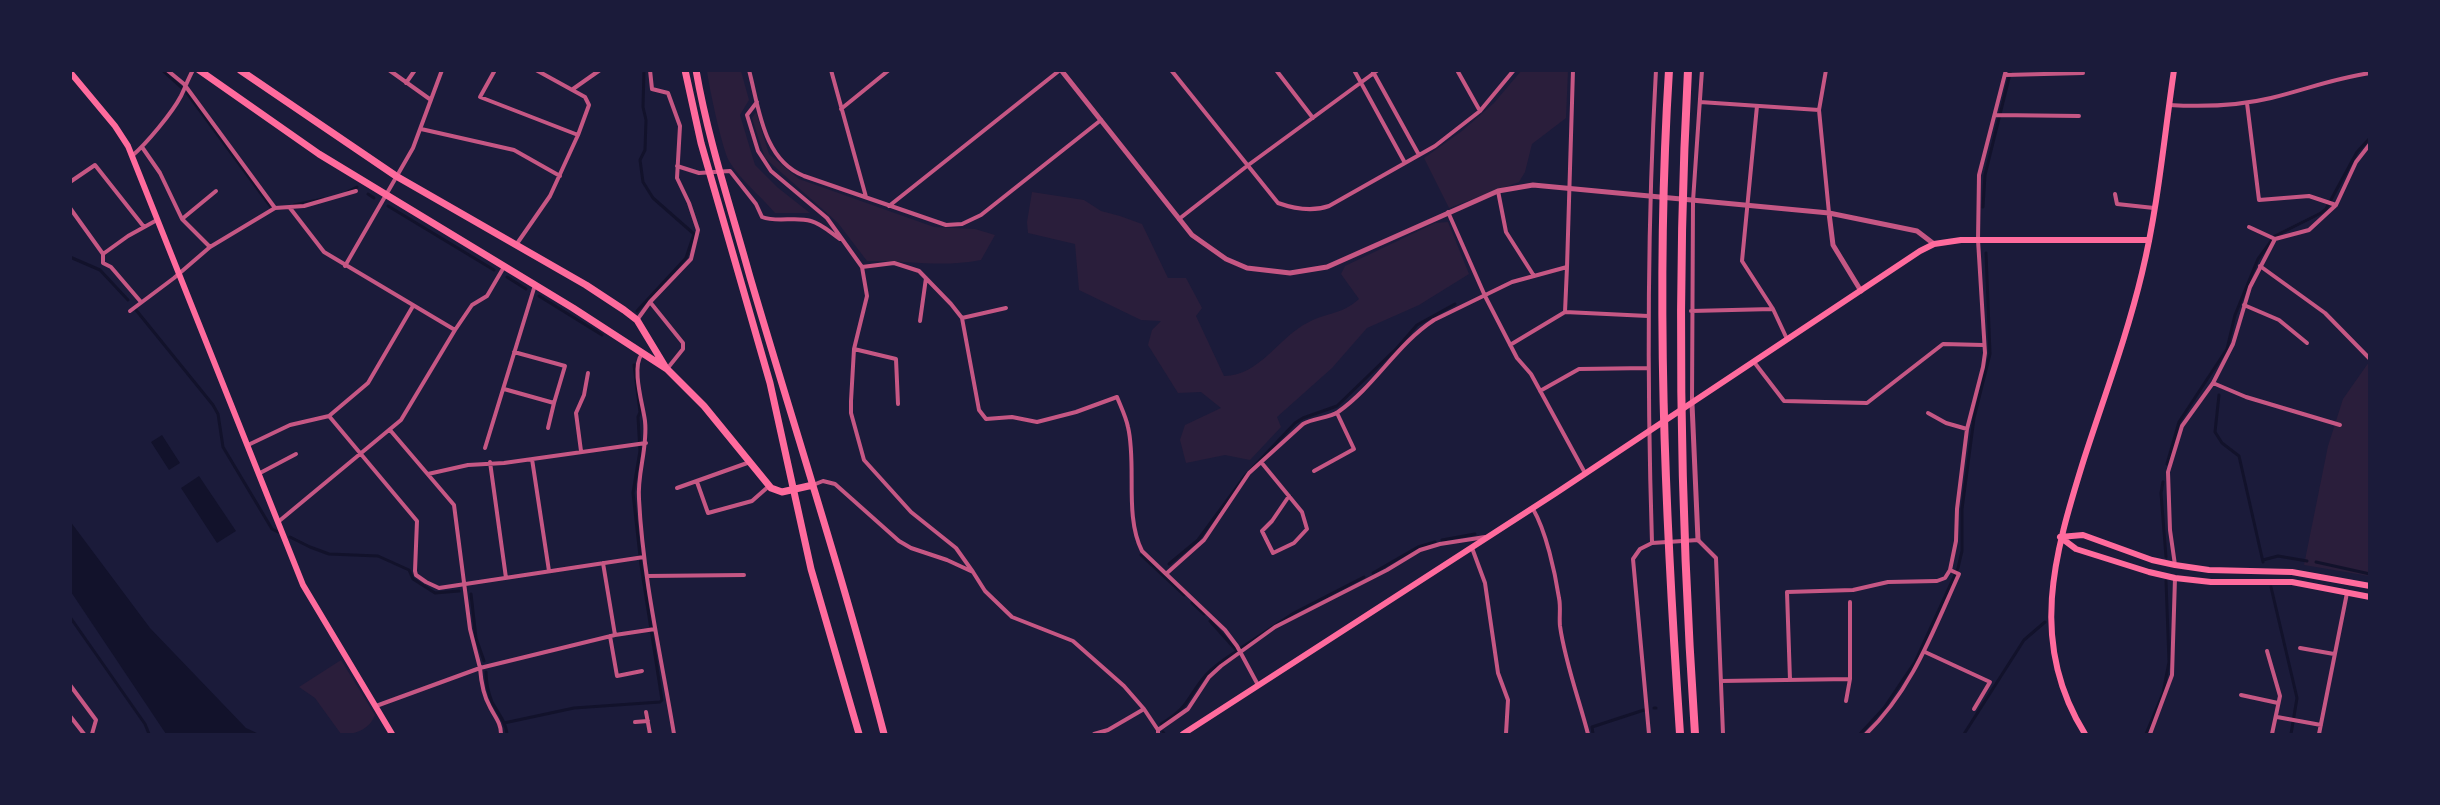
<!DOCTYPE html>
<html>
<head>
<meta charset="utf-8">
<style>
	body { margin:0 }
	#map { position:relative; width:2440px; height:805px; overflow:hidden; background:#1b1b3a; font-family:"Libre Baskerville",serif }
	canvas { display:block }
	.frame { position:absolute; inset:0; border:72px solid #1b1b3a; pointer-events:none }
</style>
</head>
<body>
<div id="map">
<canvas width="2440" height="805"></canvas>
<div class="frame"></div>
</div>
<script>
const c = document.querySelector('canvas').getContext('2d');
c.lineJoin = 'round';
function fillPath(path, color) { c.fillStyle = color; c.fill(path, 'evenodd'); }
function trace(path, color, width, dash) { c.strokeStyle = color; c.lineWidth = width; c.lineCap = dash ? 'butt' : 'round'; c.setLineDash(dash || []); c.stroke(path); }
const green = new Path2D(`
	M707,71H741L749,100L740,115L755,165L777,187L810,213H775C760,195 741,181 729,161C722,148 709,87 707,71Z
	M1521,71H1568L1566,118L1532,144L1525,172L1519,182L1449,208L1424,158L1462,131L1494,103Z
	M756,112L769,154L799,179L934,227L975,229L995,235L981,260C940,268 907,260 867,261L838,223L765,158L752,118Z
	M1032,192L1084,200L1101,211L1120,216L1142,224L1168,278H1186L1202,308L1196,316L1224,376C1260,376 1278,337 1309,322C1328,312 1341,315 1359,299L1341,274L1345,266L1435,223L1448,222L1469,274L1419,305L1367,328L1332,368L1277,417L1281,427L1250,460L1225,455L1186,463L1180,440L1185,425L1221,408L1201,392L1178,393L1148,345L1152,330L1161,321L1141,320L1079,290L1075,244L1028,233L1027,222Z
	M2369,362V576L2304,565L2328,446L2343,399Z
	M341,660L375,715C370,729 355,735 341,734L315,698L299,687Z`);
const water = new Path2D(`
	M162,435L180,463L169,470L151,442Z
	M199,476L236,531L217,543L181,488Z
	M70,521L150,628L246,728L259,734H166L71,592Z`);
const stream = new Path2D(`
	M162,70L182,88
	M187,93L271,207
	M347,192L357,187
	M368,194L374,198
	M294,205L323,199
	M388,206L494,270
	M1983,207L1985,175L2011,70
	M70,257L100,270L128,300
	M507,277L526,289
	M539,296L602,335
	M136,310L213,405L218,414L223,447L272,529L278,532
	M637,311L686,258L694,234L653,198L643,182L640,160L645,150L646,120L643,107L644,70
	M2219,395L2215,432L2222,443L2239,456L2263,562
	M2167,464L2179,422L2227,349L2235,315L2258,259L2275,236L2321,213L2326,209L2357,152L2370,138
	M2163,482L2161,493L2166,557
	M290,537L310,547L329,554L378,556L409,570L413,579L435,593L459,591
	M1442,540L1475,534
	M1141,555L1184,595
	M2263,560L2278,556L2307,561
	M2316,562L2370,574
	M1169,564L1198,540L1245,476L1295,423L1303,418L1337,406L1397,348L1417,325L1455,304
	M1373,573L1418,547L1435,542
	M2271,587L2297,698L2291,734
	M471,594L476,638L484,661
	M1192,603L1204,614
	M70,617L145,724L149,734
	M1210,621L1237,651
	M1241,648L1294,613L1364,577
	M486,672C486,683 488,692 492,702C498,713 506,722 507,734
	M1654,708H1656
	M504,723L574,708L660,702L662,700L641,565L633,493L640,451L638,417L640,412L634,365
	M1161,724C1190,707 1187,697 1206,675C1215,665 1226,658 1237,651
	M1163,732L1164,734
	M1593,734L1592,727L1644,710
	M1860,734L1884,708L1915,662L1958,568L1962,551V509L1974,418L1990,354L1986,253
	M1964,734L2024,640L2045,622
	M2146,734L2163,693L2169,662L2166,581`);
const minor = new Path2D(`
	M167,70L184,84L275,208
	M389,70L431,100
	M495,70L480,97L578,135
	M749,70C759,108 763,160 804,176L946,225L962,224L981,215L1101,120
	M831,70L866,197
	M1171,70L1278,203C1295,209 1312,212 1329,206L1435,146L1480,111L1514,70
	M1276,70L1313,118
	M1354,70L1405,163
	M1372,70L1419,155
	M1457,70L1480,111
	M1826,70L1819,110L1829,213
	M2005,75L2083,73
	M406,83L415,70
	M573,89L600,70
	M757,102L747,115L758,151L771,171L827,218L862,267L867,296L854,349L851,401V413L864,460L911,512L956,548L973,572
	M1700,102L1819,110
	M2247,103L2259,200L2309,196L2336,205
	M2169,105C2203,107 2238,106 2271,98C2304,90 2335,78 2370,73
	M1757,106L1742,261L1773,309L1787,339
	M841,109L889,70
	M1995,115L2079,116
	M421,129L514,150L560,176
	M142,147L160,173L182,219L210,247
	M132,156C147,143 172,113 181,96C185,88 188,79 193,70
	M677,166L699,173L730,171L756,204L762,217C778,223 795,216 811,221C822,224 831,233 840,239
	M70,182L95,165L144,227
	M1498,191L1506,232L1534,276
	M2115,194L2117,204L2154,208
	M889,206L1060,70
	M70,208L103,254
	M1448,212L1485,296L1517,358L1531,374L1585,473
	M182,219L216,191
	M1179,219L1247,166L1378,70
	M2249,227L2275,239
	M516,245L550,196L578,135L589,105L585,97L536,70
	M345,266L413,148L442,70
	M2260,266L2325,313L2370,359
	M862,267L894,263L919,271L951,304L962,318L979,410L986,419L1012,417L1037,422L1076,412L1117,397C1121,407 1126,417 1128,427C1137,465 1124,515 1142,551L1225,630L1237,646L1258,685
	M1567,267L1573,70
	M141,302L111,267L103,263V254L128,236L157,220
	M650,302L683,343V349L667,369
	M2244,305L2279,320L2307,343
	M130,311L174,278L210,247L275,208L304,206L356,191
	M1691,311L1773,309
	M962,318L1006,308
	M637,320L650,302L691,259L698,230L689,203L677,178L680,126L668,93L652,89L650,70
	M920,321L926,278
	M455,330L472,305L487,296L504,267
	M1510,345L1565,312L1648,316
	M854,349L896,359L898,404
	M642,354C631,367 643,405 645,421C648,448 637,473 639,499C643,578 661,656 674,734
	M1754,362L1784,401L1867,403L1943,344L1983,345
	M2213,383L2246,397L2340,425
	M504,389L554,403L565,366L514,352
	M1540,391L1579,369L1648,368
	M1692,402L1693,201L1702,70
	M1928,413L1946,423L1967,429
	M329,416L417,521L415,571L416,575L426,582L439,588L644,557
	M548,428L554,403
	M390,430L454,505L470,629L480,668L615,635L655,629
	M248,445L290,425L329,416L368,383L413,306
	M485,448L535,285
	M581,451L576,413L584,395L588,373
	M532,459L549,571
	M490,462L506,578
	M1261,462L1302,512L1307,529L1294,543L1273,553L1262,531L1272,521L1289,496
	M1314,471L1354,449L1337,413
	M260,473L296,454
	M428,474L468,465L504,463L646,443
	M697,482L708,513L752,501L769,486
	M813,485L823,481L835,484L899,541L911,548L947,560L973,572L985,591L1012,617L1073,641L1124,686L1144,709L1158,730V734
	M677,488L750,462
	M1533,509C1546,531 1555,572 1559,598C1561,607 1559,617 1560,626C1565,662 1579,699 1588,734
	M278,522L401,420L455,330L324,252L290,208
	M1652,543L1698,540L1716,558L1723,734
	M1472,548L1485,583L1498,673L1508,700L1506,734
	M603,563L615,635
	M2175,565L2170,530L2168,472L2182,426L2213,383L2233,344L2250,287L2275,239L2309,230L2336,205L2356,162L2370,144
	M1167,573L1204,540L1249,473L1303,424C1314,418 1329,418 1338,412C1375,386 1397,344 1434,320L1512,282L1567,267L1565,312
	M647,576L744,575
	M610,636L617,676L642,671
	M2300,648L2334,654
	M2267,651L2280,696L2272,734
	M1925,652L1990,682L1974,709
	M1790,680L1787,592L1853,590L1888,582L1937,581L1945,578L1950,570L1956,541L1957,509L1967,429L1983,367L1985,353L1978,240L1979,175L2006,70
	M1721,681L1850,679
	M70,685L96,720L92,734
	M2241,695L2278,703
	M1846,701L1850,679V602
	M376,706L480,668C481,681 483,695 490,707C495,717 501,723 501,734
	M646,712L650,734
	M70,716L84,734
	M2277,717L2321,725
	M635,722L648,721
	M1158,730L1188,709L1209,677L1221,666L1275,627L1387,570L1420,550L1440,544L1485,537
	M1094,734L1108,730L1144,709
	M1649,734L1633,559L1640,549L1652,543C1647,385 1647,228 1656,70
	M1866,734C1912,690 1933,631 1959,574L1950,570
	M2150,734L2172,675L2175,578
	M2319,734L2347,593`);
const tertiary = new Path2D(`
	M1061,70L1192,235L1226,259L1247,268L1290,273L1327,267L1498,191L1533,185L1829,213L1917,231L1934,244
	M1829,213L1833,245L1861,291
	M1692,404L1698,540`);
const secondary = new Path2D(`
	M70,72L115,126L128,146L303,585L392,734
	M2060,537L2076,549L2149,572L2175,578L2211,582H2292L2370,597
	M2060,537L2083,535L2152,560L2175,565L2209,570L2292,572L2370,586
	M2085,734C2028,643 2054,555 2084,459C2104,397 2127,336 2142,273C2158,207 2164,138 2174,70`);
const primary = new Path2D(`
	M1183,734L1556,493L1920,251L1934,244L1961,240H2149`);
const trunk = new Path2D(`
	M199,70L319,154L573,308L667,369L704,406L771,488L782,492L813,485
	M240,70L396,176L586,285L624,310L637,320L666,368
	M685,70L701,143L770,383L811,569L859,734
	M696,70C708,140 731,208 750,277C795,430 844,580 884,734`);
const motorway = new Path2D(`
	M1669,70C1655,292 1665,514 1680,734
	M1688,70C1676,292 1680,513 1695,734`);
fillPath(green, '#2a1e3b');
fillPath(water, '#12122b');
trace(stream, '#12122b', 3);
trace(minor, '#c65784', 4);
trace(tertiary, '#c65784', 5);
trace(secondary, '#ff6b9d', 6);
trace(primary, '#ff6b9d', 6);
trace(trunk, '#ff6b9d', 7);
trace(motorway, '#ff6b9d', 8);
</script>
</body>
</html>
